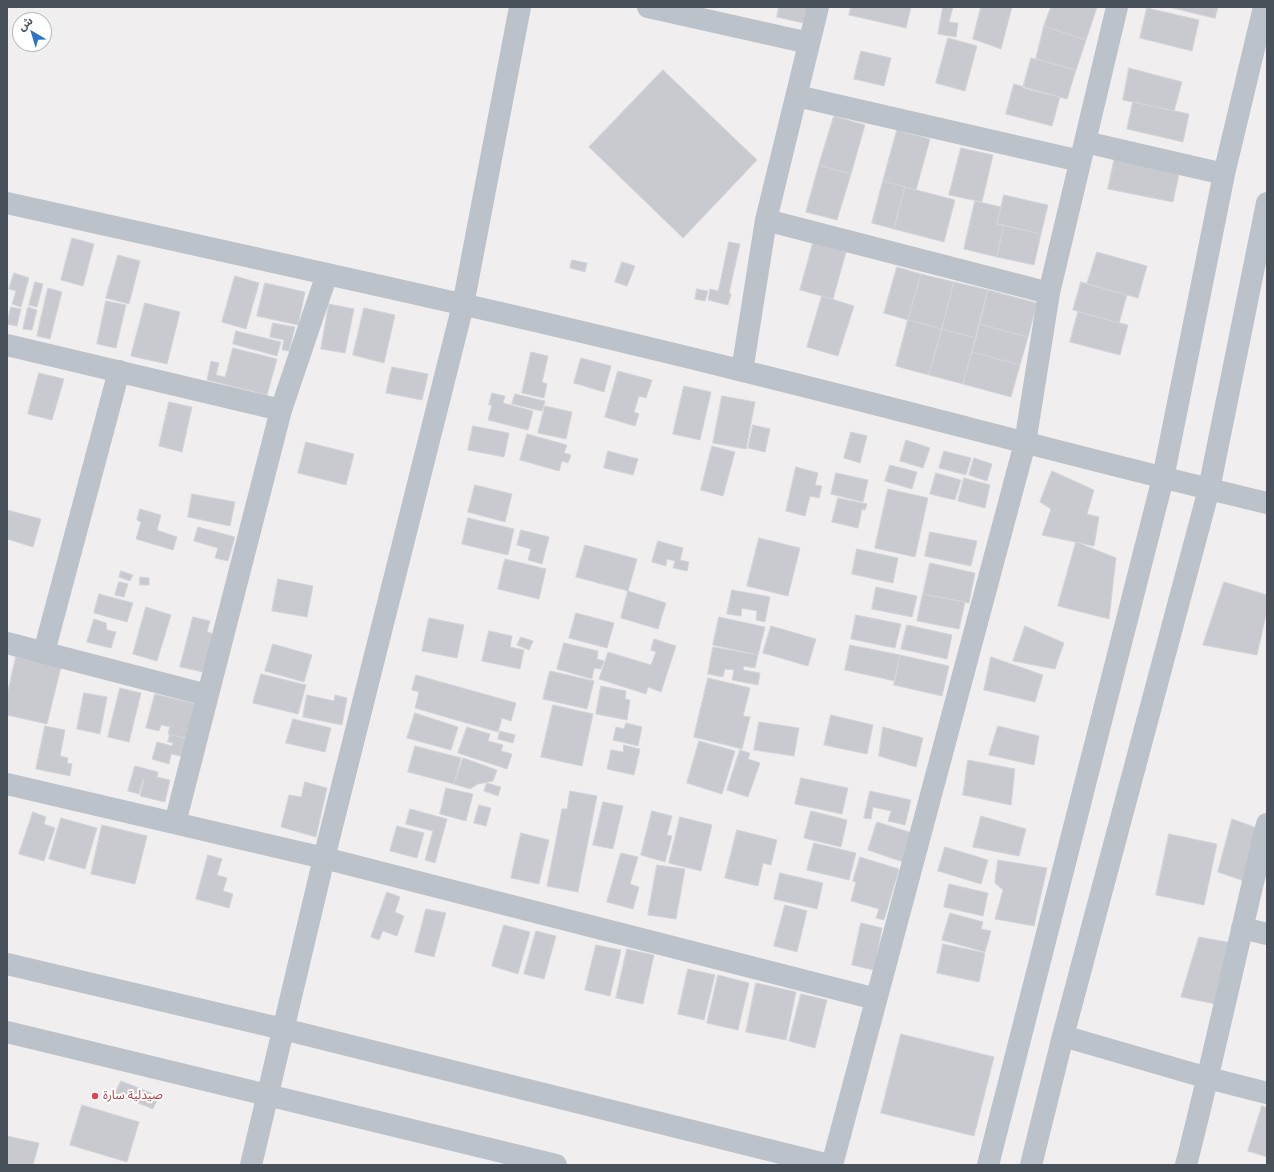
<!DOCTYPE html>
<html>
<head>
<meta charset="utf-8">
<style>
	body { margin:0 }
	#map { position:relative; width:1274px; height:1172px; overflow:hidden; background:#f0eeee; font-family:"Noto Sans","Noto Sans Arabic",sans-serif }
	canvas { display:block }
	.frame { position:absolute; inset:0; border:8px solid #485159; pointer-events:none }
	.north { position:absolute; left:12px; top:12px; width:40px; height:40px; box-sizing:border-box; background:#fff; border:1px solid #b6b9bd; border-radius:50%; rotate:322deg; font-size:11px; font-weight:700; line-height:16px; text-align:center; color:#485159 }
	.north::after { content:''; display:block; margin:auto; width:14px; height:18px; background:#2e73ca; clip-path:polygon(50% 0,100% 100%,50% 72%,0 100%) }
</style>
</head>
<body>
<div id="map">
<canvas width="1274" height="1172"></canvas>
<div class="frame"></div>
<div class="north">ش</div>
</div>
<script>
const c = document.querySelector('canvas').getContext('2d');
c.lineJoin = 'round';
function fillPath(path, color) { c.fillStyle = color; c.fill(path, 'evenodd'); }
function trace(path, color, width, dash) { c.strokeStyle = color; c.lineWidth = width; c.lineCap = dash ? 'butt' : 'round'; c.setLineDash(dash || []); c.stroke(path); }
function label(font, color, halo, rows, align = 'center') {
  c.font = font + ' "Noto Sans","Noto Sans Arabic",sans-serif'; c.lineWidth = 4; c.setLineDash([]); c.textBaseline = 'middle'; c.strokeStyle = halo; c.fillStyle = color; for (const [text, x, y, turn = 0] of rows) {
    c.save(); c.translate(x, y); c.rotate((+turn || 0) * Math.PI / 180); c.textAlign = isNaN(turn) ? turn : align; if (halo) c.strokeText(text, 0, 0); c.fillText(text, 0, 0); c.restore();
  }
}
const building = new Path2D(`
	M779,7H812L808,24L777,17Z
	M851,7H911L906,28L849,15Z
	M943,7H953L949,22L958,23L956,37L938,34Z
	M981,7H1012L1001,49L973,39Z
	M1051,7H1097L1086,40L1044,26Z
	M1169,7H1218L1215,18Z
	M1147,8L1199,20L1192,51L1140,38Z
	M1044,26L1086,40L1076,70L1036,59Z
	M948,38L977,46L965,91L936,83Z
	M861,51L891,58L884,86L854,79Z
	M1031,58L1076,70L1067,99L1023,88Z
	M1129,68L1182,82L1174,111L1123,100Z
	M663,70L757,160L683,238L589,147Z
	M1014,84L1060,97L1052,126L1006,114Z
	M1133,102L1189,114L1183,142L1127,129Z
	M834,116L865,125L851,174L819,165Z
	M897,130L930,139L916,190L883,181Z
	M961,148L993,155L982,202L949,195Z
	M1115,156L1180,169L1173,202L1108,189Z
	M819,165L851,174L837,220L806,212Z
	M883,181L905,187L894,229L872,223Z
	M905,187L955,200L944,242L894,229Z
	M1004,195L1048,205L1041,234L997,224Z
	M975,201L1001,207L997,224L1004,225L997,257L964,249Z
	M1004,225L1041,234L1034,265L997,257Z
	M72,238L94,244L83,286L61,280Z
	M729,242L740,244L729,293L731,294L728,305L708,300L710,289L718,291Z
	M813,243L846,252L833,299L800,290Z
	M1097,252L1147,266L1138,298L1087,284Z
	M118,255L140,261L129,304L106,298Z
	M572,260L587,263L585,272L570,268Z
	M622,262L635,266L627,286L615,282Z
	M897,267L921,274L908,320L884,313Z
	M14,273L29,278L21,307L12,304L16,291L9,289Z
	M921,274L954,282L942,329L908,320Z
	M235,276L259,283L246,329L222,322Z
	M35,282L43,284L37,307L29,305Z
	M954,282L988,290L976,338L942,329Z
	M1081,282L1127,295L1119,323L1073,310Z
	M265,283L305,292L298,325L257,316Z
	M48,288L62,292L50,339L37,336Z
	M697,289L708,291L705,301L695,299Z
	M988,290L1037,303L1028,337L979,324Z
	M822,296L854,306L838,356L807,347Z
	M106,301L126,305L116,348L97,344Z
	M145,303L180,312L167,364L131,356Z
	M329,304L354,309L345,353L321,349Z
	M11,307L21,309L17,326L7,324Z
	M28,307L37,310L32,330L23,329Z
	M364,308L395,315L384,363L353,355Z
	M1078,312L1128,325L1120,355L1070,342Z
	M908,320L942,329L929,375L896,366Z
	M273,323L295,327L289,351L282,350L284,340L270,337Z
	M979,324L1028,337L1020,365L972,352Z
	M942,329L976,338L963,384L929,375Z
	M236,331L281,342L277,356L233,344Z
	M233,348L277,359L267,395L207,380L211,361L219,363L216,375L225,377Z
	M531,352L548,356L542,382L547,384L544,398L522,393Z
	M972,352L1020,365L1011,397L963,384Z
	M581,358L611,366L604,392L574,383Z
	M392,367L428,374L422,400L386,393Z
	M618,371L652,380L646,398L639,396L634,412L639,414L635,426L605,417Z
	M39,373L64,379L52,420L28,414Z
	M684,386L711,392L700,440L673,434Z
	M492,393L505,396L503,403L533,411L528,430L488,420L492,405H489Z
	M515,394L545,401L542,411L512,404Z
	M722,396L755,402L746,449L713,443Z
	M169,402L192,407L182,452L159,446Z
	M545,406L572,412L566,439L538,433Z
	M753,425L770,429L765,452L748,448Z
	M473,426L509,433L504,457L468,450Z
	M851,432L867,436L860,463L844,458Z
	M527,434L567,445L564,453L571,455L568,463L562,461L559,471L520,460Z
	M906,440L930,448L923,468L900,461Z
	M306,442L354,454L346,485L298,473Z
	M712,446L735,452L723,496L701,490Z
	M608,451L638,459L633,475L604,468Z
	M944,451L971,458L966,475L939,468Z
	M974,458L992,464L987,481L969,475Z
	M890,465L917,472L912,489L885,481Z
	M796,467L818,473L815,485L822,486L819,498L810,496L805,516L786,511Z
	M1052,471L1094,490L1087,514L1099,517L1094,546L1042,535L1051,509L1040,502Z
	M836,473L868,480L863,502L831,494Z
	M936,473L961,480L955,500L930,494Z
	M964,478L990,485L985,508L958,501Z
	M475,485L512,494L505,522L468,512Z
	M888,489L928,498L915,557L875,548Z
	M192,494L235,502L230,526L188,517Z
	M838,498L867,504L865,510L862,509L858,528L832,522Z
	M140,509L161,515L157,530L177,537L173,550L136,539L141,522L137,520Z
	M7,510L41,519L33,547L7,539Z
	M468,518L514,529L508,555L462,544Z
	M198,527L235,537L228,561L215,558L218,548L194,541Z
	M521,530L549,537L542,564L528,560L531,549L517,545Z
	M930,532L977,541L971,566L925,556Z
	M759,538L800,548L788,596L747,586Z
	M658,541L683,548L680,560L689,562L687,571L673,568L675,561L667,559L666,566L652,562Z
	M1076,542L1116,558L1109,619L1058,606Z
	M585,545L637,559L628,591L576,577Z
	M857,549L898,558L893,583L852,574Z
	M505,559L546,569L539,599L498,589Z
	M930,563L975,573L969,603L923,594Z
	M121,571L133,575L130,581L119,577Z
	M140,577L149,578V585H140Z
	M278,579L313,586L307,617L272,611Z
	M119,582L128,584L124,597L115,595Z
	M1224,582L1267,595V610L1257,655L1203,645Z
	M876,587L917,596L912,617L872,609Z
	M732,590L770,597L765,622L756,620L757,611L742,608L741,616L727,614Z
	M628,591L666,603L658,629L621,618Z
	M99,594L133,603L127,622L94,613Z
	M923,594L965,602L959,629L917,621Z
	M146,607L171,615L157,661L133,654Z
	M576,613L614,623L607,648L569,638Z
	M856,615L901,624L895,648L851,639Z
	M193,617L210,621L207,632L222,636L212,674L180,667Z
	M719,617L765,627L758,655L713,645Z
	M429,618L464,625L457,658L422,651Z
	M94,619L106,623L107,630L116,632L111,648L87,642Z
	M907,625L952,635L947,659L901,649Z
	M771,626L816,639L808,666L763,653Z
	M1025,626L1064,643L1055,669L1013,661Z
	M489,631L512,636L510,647L524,650L520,669L482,661Z
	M521,637L533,641L529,650L517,645Z
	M654,639L676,646L661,692L648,687L646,694L599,679L608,652L651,665L656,652L651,650Z
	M564,643L598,651L597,659L604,661L601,669L594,668L592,679L557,669Z
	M273,644L312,655L304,682L265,671Z
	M850,645L900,655L895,681L845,670Z
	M713,647L758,655L755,668L744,666L743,670L760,673L758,685L732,680L734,670L725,669L723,677L708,674Z
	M900,655L949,666L942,696L894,685Z
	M16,657L61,667L47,724L7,715V695Z
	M991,657L1043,675L1035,702L984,690Z
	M550,671L594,681L587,709L543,699Z
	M261,674L306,685L298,714L253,703Z
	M416,675L516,703L511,721L502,718L498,732L415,708L419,692L412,690Z
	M708,678L750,688L743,716L750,717L742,749L694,737Z
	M601,686L626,691L625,699L630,700L627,720L596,714Z
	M120,688L141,693L129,742L108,737Z
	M84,693L107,697L100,734L77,729Z
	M155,694L200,705L191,739L168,734L170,727L161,725L159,731L146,728Z
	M307,695L334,701L335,695L347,698L342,725L303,717Z
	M553,705L593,714L582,766L541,757Z
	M415,713L458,727L451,750L407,738Z
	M831,715L873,725L867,754L824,745Z
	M293,719L331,728L325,752L286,743Z
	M759,722L799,728L794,756L754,750Z
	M626,723L642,727L638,746L613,740L616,727L624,729Z
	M45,726L65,730L60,756L68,758L67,763L72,764L70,776L36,769Z
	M998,726L1039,736L1034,765L989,755Z
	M467,727L490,734L488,741L503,745L501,751L512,754L507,769L458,753Z
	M883,727L923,738L916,767L879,756Z
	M500,731L515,735L513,743L498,739Z
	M170,734L194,741L185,757L171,754L169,764L152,759L157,742L172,746L173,743L168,742Z
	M699,741L735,751L722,794L687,783Z
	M624,745L640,749L634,775L607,769L611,750L623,752Z
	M415,746L461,758L454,784L408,772Z
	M740,750L750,753L748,759L760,763L748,797L727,790Z
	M463,758L497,770L493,781L478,784L470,789L454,784Z
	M968,760L1015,769L1011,805L963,795Z
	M135,766L158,772L157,777L170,780L165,802L140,796L144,779H143L139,794L128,791Z
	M801,778L848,788L842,814L795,804Z
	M305,782L327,788L316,837L281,827L289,795L301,797Z
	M487,783L501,787L498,796L484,791Z
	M446,788L473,794L466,821L440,814Z
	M570,791L597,796L578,892L547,886L562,809H567Z
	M870,791L911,800L905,825L888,821L891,811L873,807L871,819L864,818Z
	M603,802L623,806L613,849L593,845Z
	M479,805L491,808L486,826L474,823Z
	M410,809L447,819L435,863L425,860L433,831L406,824Z
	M652,811L672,816L667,835L672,836L665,862L641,855Z
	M811,811L847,820L841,847L804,838Z
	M33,812L46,817L44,824L55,828L44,861L19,854Z
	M981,816L1026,829L1019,856L973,847Z
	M680,817L712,825L701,871L669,863Z
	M61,818L97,828L85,869L49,859Z
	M1232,819L1260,829L1247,882L1218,872Z
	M877,822L912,833L903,862L868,850Z
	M102,825L147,836L135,884L91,874Z
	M397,826L424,833L417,858L390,851Z
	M737,830L777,840L771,865L763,863L758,886L725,878Z
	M521,833L549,840L539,884L511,878Z
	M1169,834L1217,844L1204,905L1156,895Z
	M814,843L856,853L849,880L807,870Z
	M945,847L988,860L981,884L938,871Z
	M621,853L638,857L630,884L639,887L633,909L607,902Z
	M208,855L222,859L217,875L227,878L223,891L233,894L229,908L196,899Z
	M860,857L899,869L884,920L876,918L879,909L851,901L856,882L853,881Z
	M998,860L1047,868L1034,926L995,919L1003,890L995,883Z
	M657,865L685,869L676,919L648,915Z
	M780,873L823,883L817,909L774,899Z
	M949,884L988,893L983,916L944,907Z
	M387,892L400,897L395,912L404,916L397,936L383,931L379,940L371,937Z
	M785,905L807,911L797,952L774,946Z
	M426,909L446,913L434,957L415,952Z
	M950,913L983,922L981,929L991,931L985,952L942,940Z
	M861,923L882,928L874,970L852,965Z
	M504,925L530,932L518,974L492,966Z
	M536,931L556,936L544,979L524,974Z
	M1199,937L1238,944L1216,1004L1181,997Z
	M943,944L985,953L979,982L937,973Z
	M596,945L621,950L610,996L585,990Z
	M627,949L654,955L643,1004L616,998Z
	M688,969L715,975L704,1020L678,1014Z
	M718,975L749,983L738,1030L707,1023Z
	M756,983L796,992L786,1040L746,1032Z
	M801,994L827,1000L815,1048L789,1041Z
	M901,1034L994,1057L974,1136L881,1113Z
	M121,1081L159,1096L153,1109L115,1094Z
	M82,1105L139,1122L127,1162L70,1145Z
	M1262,1106L1267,1108V1157L1248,1151Z
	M7,1136L39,1143L33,1165H7Z`);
const minor = new Path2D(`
	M648,7L809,43
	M797,96L1080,161
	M1085,142L1224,174
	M7,203C253,258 499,310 743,371C918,414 1092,461 1267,503
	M766,220L1049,293
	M7,345L281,410
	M742,371L766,220L818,7
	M7,643L207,695
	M44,652L119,371
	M7,784L324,858L876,999
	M175,823L281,410L327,274
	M1242,928L1267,934
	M1063,1036L1208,1078L1267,1093
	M251,1165L324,858L463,305L520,7
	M832,1165L1025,443L1049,293L1117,7
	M988,1165L1163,478L1224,174L1264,7
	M1031,1165L1063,1036L1209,489L1267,203
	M1186,1165C1215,1052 1239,938 1267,824`);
const tertiary = new Path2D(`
	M7,964L283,1029L829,1165
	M7,1032L556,1165`);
const markers = [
	[95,1096,4,"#e0444e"]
];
const healthNames = [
	["صيدلية سارة",103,1096]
];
fillPath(building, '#c9cad0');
trace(building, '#d3d4d9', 1);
trace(minor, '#bbc2c9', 22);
trace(tertiary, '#bbc2c9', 22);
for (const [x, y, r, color] of markers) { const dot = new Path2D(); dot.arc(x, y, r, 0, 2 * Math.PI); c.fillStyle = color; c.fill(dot); trace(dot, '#fff', 1.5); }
label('12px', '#be3a42', '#fff', healthNames, 'left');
</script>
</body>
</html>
